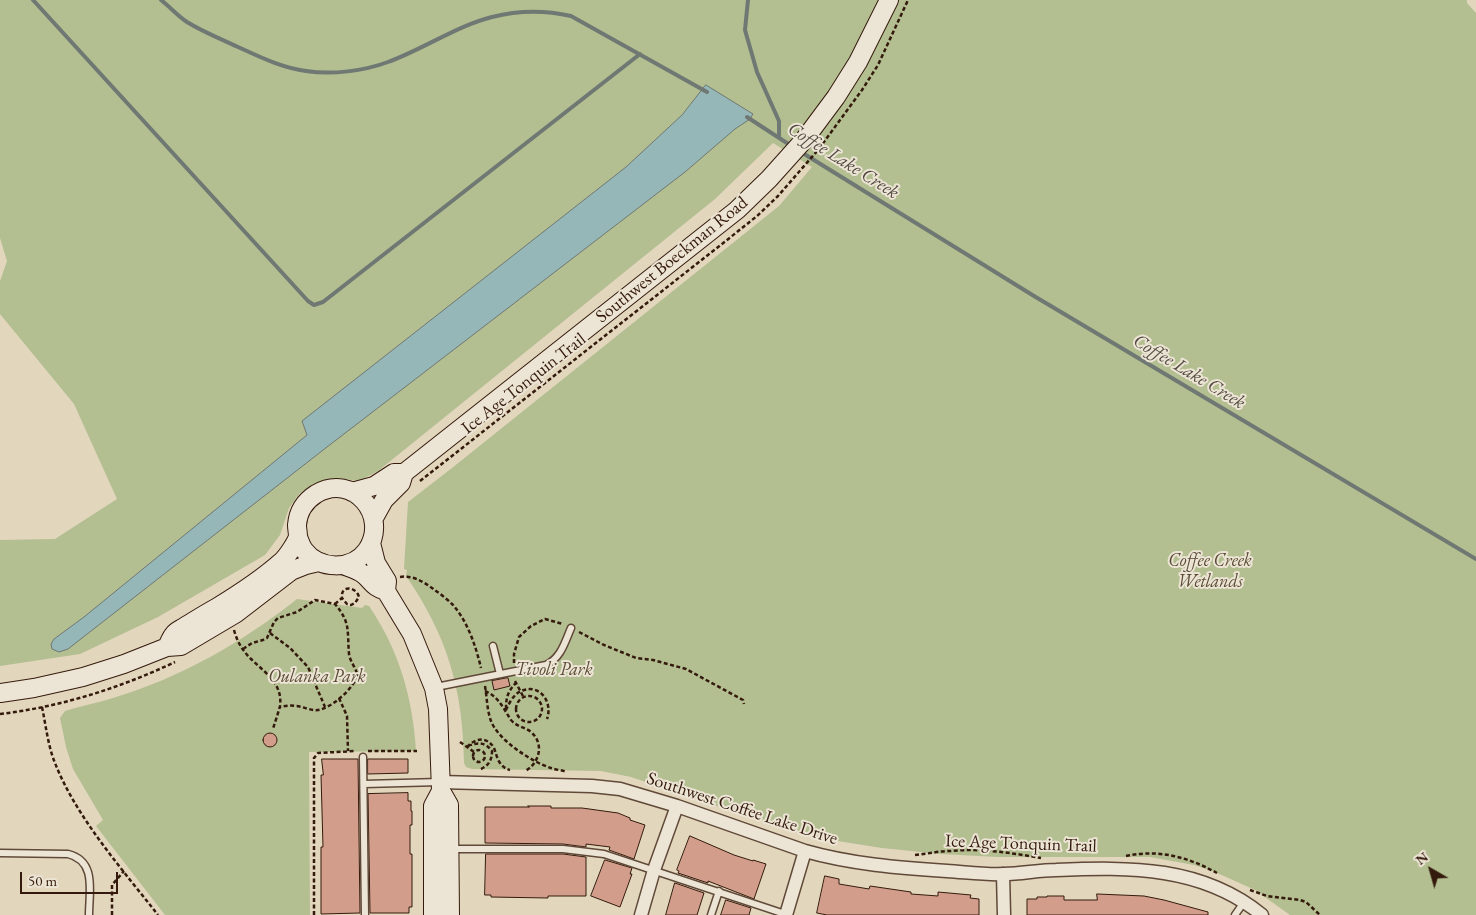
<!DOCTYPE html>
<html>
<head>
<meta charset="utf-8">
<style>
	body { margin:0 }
	#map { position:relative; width:1476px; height:915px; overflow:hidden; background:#e2d6bd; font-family:"EB Garamond",serif }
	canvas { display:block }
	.north { position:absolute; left:1406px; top:845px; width:50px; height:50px; -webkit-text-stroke:4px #ece4d4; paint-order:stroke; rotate:322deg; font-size:14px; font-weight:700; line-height:20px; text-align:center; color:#341a0c }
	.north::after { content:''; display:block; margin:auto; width:18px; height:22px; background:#341a0c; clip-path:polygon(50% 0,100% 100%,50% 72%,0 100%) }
	.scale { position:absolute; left:20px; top:872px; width:98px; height:22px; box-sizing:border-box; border:2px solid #341a0c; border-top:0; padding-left:6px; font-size:15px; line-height:18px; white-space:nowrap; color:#341a0c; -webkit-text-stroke:4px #ece4d4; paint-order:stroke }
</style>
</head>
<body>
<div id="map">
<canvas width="1476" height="915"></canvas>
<div class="north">N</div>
<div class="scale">50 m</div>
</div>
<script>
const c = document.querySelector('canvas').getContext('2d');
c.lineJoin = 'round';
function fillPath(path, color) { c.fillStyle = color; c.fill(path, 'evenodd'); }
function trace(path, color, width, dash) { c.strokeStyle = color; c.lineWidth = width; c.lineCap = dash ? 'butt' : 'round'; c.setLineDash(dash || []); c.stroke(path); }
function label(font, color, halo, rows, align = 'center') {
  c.font = font + ' "EB Garamond",serif'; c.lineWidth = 4; c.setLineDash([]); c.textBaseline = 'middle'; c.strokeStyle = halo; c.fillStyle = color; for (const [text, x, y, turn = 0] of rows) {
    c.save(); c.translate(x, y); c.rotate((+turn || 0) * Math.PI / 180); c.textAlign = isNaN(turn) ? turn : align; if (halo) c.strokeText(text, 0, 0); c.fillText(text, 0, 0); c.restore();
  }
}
const green = new Path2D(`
	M0,0H1467V3L1476,13V915H1290L1255,890L1215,872L1194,865L1150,857H998L940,854L882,848L825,839L753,818L631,777L601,771L472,769L466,767L464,763C463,690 448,637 406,576L407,570L404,569L408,502L452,468L779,206L812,167L773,143L715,199L378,471L359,481L337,478L318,482L300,493L289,508L280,535L265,555L158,617L80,654L0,666V540L55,539L117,499L74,404L0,314V281L7,261L0,238Z
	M297,599L362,608L365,605L369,606C399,650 413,698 416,751L309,752L310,915H165L96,826L103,820L73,769L66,747L60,718L65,711C81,706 97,703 113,698C180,678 243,642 297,599Z`);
const water = new Path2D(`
	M706,85L753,114L750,119L735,129L685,172L327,447L68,649L59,652L52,649L51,644L54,639L84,617L307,435L302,421L626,167L682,115Z`);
const stream = new Path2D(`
	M33,0L308,301L314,305L323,302L640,54
	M161,0C170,7 178,16 187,22C203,32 221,39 238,47C260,57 282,68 306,71C332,75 364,71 388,62C424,49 456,26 492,17C519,10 545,10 571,16L707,92
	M748,0L745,30L757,72L779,121V137
	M747,117L793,147
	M801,152L1034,296L1476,559`);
const building = new Path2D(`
	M508,678L510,686L494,690L492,681Z
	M263 740a7 7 0 1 1 14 0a7 7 0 1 1-14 0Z
	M322,759H358L360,913L321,914V847H323L321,775H323Z
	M368,759H408V773L368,774Z
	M408,793V801H411V811H412V825H410V854H412V907H409V913H370L368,794Z
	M528,806H551V808H582L618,813L630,818V820L645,825L634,859L609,850L610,847L586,844V847L563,844L485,843V807H529Z
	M690,836L734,855L753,861V860L766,864L754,899L708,881V883L678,873L679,871L677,870Z
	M486,854H563L586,857V896H548V898L491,897V895H485Z
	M605,860L632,868L630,874H632L620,907L591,896Z
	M825,876L839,879V884L869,889L870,886L911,892V894L938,896V892L971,895L970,898L979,899V915H827L817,913Z
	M675,883L704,893L697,915H666Z
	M1097,894L1144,896L1164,900L1208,912V915H1027V899H1037V897H1047V896H1064V900H1097Z
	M726,900L751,908L749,915H721Z`);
const path = new Path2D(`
	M420,481L722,244L757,216L778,196L818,150L862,90L878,65L908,0
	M400,577C412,575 422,581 432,588C439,593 447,599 453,605C468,622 476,647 481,668
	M335,604L342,598C340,585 356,586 359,597L355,603L351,605L347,604L342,598
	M234,630C237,641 242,650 250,658C264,672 283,683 280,706C278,714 275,722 273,729
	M579,632L604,645L636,658L653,660L686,669L743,700L744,704
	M270,633L290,648L308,667L325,707
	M243,649L252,643L263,640L267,638L274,622L278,618L297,612L315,600L335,604C351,623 347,631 349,654C350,662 357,669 357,675C355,688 330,709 318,710C310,711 303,706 295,706C290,705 285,706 280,707
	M514,663V654L519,637L531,626L545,619L563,624
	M515,681L524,698
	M485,686C487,698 487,710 491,721C498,740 532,762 551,768C556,770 562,770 567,772
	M485,691C499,697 503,708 511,720C517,727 525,727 531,732C545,744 539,764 525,771
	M516 709a13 13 0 1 1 26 0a13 13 0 1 1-26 0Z
	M339,698L347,716L348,751
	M42,707C46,726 48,746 55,763C76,817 122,869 158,915
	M506,709C506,697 508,691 516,683
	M506,710C509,703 514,694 521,691C540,683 553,702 547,719
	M0,714C60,707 120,688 175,662
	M460,742L474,752
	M468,746C478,742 485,742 492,751C492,761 488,766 479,770
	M467,747C475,738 487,736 494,748C496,753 497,759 500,763C503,767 506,769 510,770
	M473 756a6 6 0 1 1 12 0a6 6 0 1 1-12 0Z
	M368,751H417
	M915,855C927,854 939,851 950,851C981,848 1012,853 1041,858
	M1126,856C1159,849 1188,857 1217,873
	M1250,890L1267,896L1300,900L1306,902L1320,915
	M112,915V885L124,871
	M314,915V758L318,753L355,751`);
const lane = new Path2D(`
	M493,646L500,674
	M436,687L546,665C561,658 565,642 571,628
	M363,757L365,915
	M364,784L440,782
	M451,849H563L604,854L788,915
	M0,853L68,854C97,861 89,892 89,915
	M711,915L719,891
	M1235,915L1244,902`);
const street = new Path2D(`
	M440,782L592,786L620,789L677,806L805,851C851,864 899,868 947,871C965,872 985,875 1004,874C1021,874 1039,870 1056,870C1130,867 1202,866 1262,915
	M1003,874L1004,915
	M641,915L654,870L677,806
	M786,915L805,851`);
const secondary = new Path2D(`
	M352,492L374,486L394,473H404L737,210L769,179L804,140L836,97L858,62L889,0
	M374,518L384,500L401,483L404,473
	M371,543L376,563L387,581L386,591L412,634L434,688L438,709L441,791L449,805L450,915
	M343,565C350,568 357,570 363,574C373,582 372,587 386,591
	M167,647C169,643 171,637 174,634C176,631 181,629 184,627C194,621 205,614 216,608C239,594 262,579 281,562C286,558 297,542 298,536C298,533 297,529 297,525C298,512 305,501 316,494C353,472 390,516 367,550C352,571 319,570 304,550C301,546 300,542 298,537
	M0,693L34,688L83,677L124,664L167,647L181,646L235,614L291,571L306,565L319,562
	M433,915V806L441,791`);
const streetNames = [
	["Southwest Boeckman Road",672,260,-39],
	["Ice Age Tonquin Trail",524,384,-38],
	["Southwest Coffee Lake Drive",742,809,18],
	["Ice Age Tonquin Trail",1021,844,2]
];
const parkNames = [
	["Coffee Creek",1210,561],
	["Wetlands",1210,582],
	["Tivoli Park",554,670],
	["Oulanka Park",317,677]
];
const waterNames = [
	["Coffee Lake Creek",843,161,32],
	["Coffee Lake Creek",1189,372,31]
];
fillPath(green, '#b3be91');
fillPath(water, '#96b7b8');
trace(water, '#6f7873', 1);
trace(stream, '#6f7873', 4);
fillPath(building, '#d29e8b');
trace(building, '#341a0c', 1);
trace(lane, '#604938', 9);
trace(street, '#604938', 15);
trace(secondary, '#341a0c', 20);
trace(path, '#341a0c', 2.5, [4, 2.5]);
trace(lane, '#ece4d4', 6);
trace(street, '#ece4d4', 12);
trace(secondary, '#ece4d4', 18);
label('18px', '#341a0c', '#ece4d4', streetNames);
label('italic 18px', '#5a4b34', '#ece4d4', parkNames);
label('italic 19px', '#514940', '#ece4d4', waterNames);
</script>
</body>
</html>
